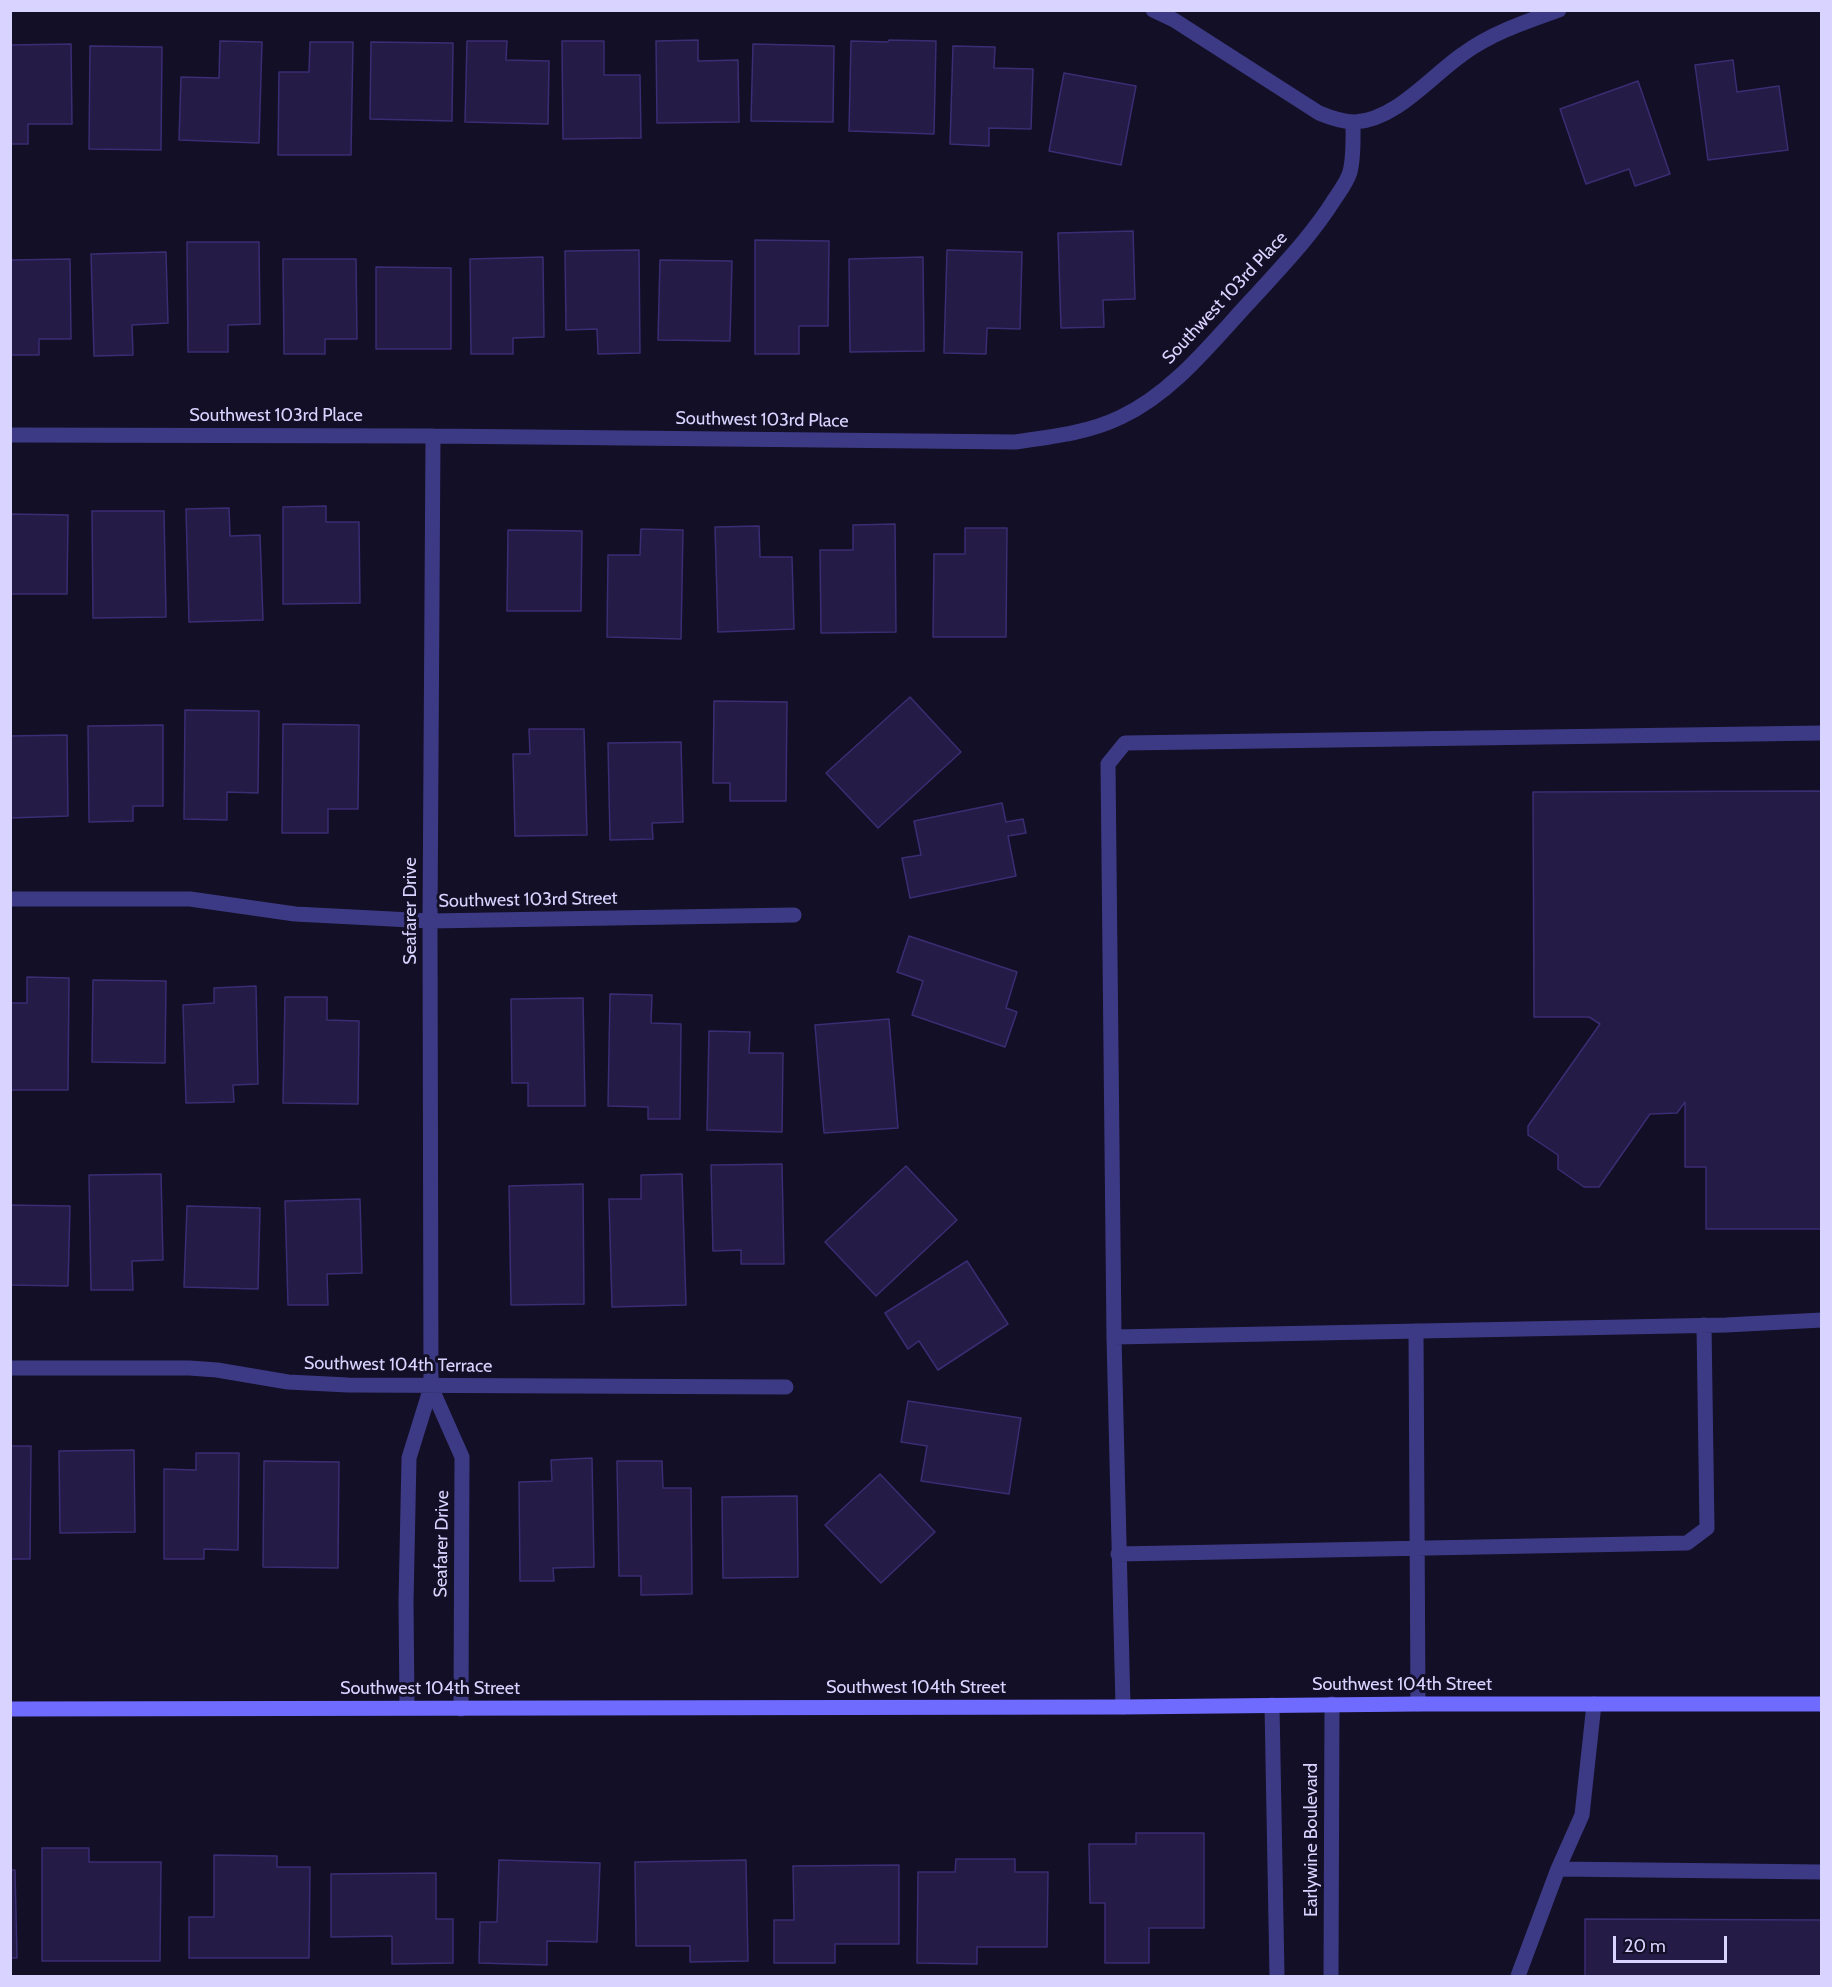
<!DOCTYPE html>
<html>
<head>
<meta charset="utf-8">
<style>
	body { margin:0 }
	#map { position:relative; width:1832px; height:1987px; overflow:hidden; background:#130f26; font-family:Cabin,sans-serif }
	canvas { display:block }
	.frame { position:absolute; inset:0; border:12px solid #d9d4ff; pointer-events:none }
	.scale { position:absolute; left:1613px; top:1936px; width:114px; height:27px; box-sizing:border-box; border:3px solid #d9d4ff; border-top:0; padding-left:8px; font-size:18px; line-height:21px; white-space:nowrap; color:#d9d4ff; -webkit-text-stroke:4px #130f26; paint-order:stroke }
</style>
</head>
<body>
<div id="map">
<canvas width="1832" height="1987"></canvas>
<div class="frame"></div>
<div class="scale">20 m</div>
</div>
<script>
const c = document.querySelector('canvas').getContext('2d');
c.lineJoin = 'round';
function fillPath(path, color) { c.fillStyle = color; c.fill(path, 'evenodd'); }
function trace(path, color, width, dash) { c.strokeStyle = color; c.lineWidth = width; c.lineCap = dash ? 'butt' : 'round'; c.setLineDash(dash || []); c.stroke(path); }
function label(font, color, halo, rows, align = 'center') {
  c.font = font + ' Cabin,sans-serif'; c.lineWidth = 6; c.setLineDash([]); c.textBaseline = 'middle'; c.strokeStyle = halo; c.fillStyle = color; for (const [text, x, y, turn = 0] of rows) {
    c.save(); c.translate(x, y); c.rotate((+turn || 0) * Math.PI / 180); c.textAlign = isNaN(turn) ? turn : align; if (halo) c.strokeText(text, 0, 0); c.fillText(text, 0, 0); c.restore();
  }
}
const building = new Path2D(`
	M698,40V61L738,60L739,122L657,123L656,41Z
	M889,40L936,41L934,134L849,131L851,41L888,42Z
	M220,41L262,42L259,143L179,140L181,77L219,78Z
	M467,41H507L506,60L549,61L548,124L465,122Z
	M562,41H604V75H640L641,138L563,139Z
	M310,42H353L351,155H278L279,72H309Z
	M371,42L453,43L452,121L370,119Z
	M71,44L72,124H28V144H10V45Z
	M753,44L834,46L833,122L751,121Z
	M90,46L162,47L161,150L89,149Z
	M953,46L995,47L994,68L1033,69L1031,129L989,128V146L950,144Z
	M1733,60L1737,92L1779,86L1788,150L1708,160L1695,65Z
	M1064,73L1136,86L1121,165L1049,151Z
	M1638,81L1670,174L1635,186L1629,169L1586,184L1560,109Z
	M1133,231L1135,299L1103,300L1104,327L1061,328L1058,233Z
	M755,240L829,241L828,326H799V354H755Z
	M187,242H259L260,324L228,325V352H188Z
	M639,250L640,353L598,354L597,329L566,330L565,251Z
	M947,250L1022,252L1020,329L987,328L986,354L944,353Z
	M166,252L168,323L132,325L133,355L94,356L91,254Z
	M543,257L544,337L513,338V354H471L470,259Z
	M923,257L924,351L850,352L849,259Z
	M70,259L71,339H39V355H10V260Z
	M283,259H356L357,339H325V354H284Z
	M660,260L732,261L730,341L658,340Z
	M376,267L451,268V349H376Z
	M326,506V522H359L360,603L283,604V507Z
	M229,508L230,536L260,535L263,620L189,622L186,509Z
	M92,511H164L166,617L93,618Z
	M10,514L68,515L67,594H10Z
	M895,524L896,632L821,633L820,550H853V525Z
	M759,526L760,557H792L794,629L718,632L715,527Z
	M965,528H1007L1006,637H933L934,554H965Z
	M641,529L683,530L681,639L607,637L608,555H640Z
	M508,530L582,531L581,611H507Z
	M910,697L961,752L878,828L826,773Z
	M714,701L787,702L786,801H730V783H713Z
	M185,710L259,711L258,793L227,792V820L184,819Z
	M283,724L359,725L358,809H328V833H282Z
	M163,725V806H133V821L89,822L88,726Z
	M529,729H584L587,835L515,836L513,754H530Z
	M67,735L68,816L10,818V736Z
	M681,742L683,822L652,823L653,839L610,840L608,743Z
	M1822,791V1229H1706V1167H1685V1102L1677,1113L1650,1114L1599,1187H1584L1558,1169V1155L1528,1135V1126L1600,1024L1589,1017H1534L1533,792Z
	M1002,803L1006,822L1023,819L1026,833L1008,836L1016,876L910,898L902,858L921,855L914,821Z
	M909,936L1017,972L1006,1008L1017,1012L1005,1047L912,1015L923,981L897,972Z
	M27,977L69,978L68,1090H10V1003H27Z
	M93,980L166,981L165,1063L92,1062Z
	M256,986L258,1084L233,1085L234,1102L186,1103L183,1005L214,1003V988Z
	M610,994L652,995L651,1023L681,1024L680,1119H648V1107L608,1106Z
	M285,997H327V1020L359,1021L358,1104L283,1103Z
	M583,998L585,1106H528V1083H512L511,999Z
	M889,1019L898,1128L824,1133L815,1025Z
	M709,1031L750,1032L749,1053H783L782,1132L707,1130Z
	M782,1164L784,1264H741V1250L713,1251L711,1165Z
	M906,1166L957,1220L876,1296L825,1242Z
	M161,1174L163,1260L132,1261L133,1290H91L89,1175Z
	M682,1174L686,1305L612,1307L609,1199H641V1175Z
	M583,1184L584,1304L511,1305L509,1186Z
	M360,1199L362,1273L327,1274L328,1305H288L285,1201Z
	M10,1205L70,1206L68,1286L10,1285Z
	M187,1206L260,1208L258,1289L184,1287Z
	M967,1261L1008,1324L938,1370L919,1341L908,1349L885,1313Z
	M908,1401L1021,1418L1009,1494L921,1481L927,1446L901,1442Z
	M10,1446H31L30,1559H10Z
	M134,1450L135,1532L60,1533L59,1451Z
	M196,1453H239L238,1550L204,1549V1559H164V1469L196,1470Z
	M592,1458L594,1567L553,1568L554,1581H520L519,1482L552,1481L551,1460Z
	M264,1461L339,1462L338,1568L263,1567Z
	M617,1461H662L663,1488H691L692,1594L641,1595V1576H619Z
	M880,1474L935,1532L881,1583L825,1525Z
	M797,1496L798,1577L723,1578L722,1497Z
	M1136,1833H1204V1928H1149V1963H1105V1903H1090L1089,1844H1136Z
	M42,1848H89V1862H161L160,1961H42Z
	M214,1855L277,1856V1867H310L309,1958H189V1917H214Z
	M956,1859H1015V1872H1048L1047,1947H977V1964L917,1963L918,1872H955Z
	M499,1860L600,1863L597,1942L547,1941V1965L479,1963L480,1922H497Z
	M746,1860L748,1961L690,1962V1946H636L635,1862Z
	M899,1865V1944H835V1963H774V1920H794L793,1866Z
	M10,1870H15L17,1958H10Z
	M436,1873V1919H453V1963L392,1964V1936L331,1937V1874Z
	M1585,1919L1822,1920V1976H1585Z`);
const service = new Path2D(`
	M1416,1331L1418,1704
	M1114,1337L1726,1325L1822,1320
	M1118,1554L1687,1543L1707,1528L1704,1325
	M1123,1707L1114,1337L1108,764L1125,743L1822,733
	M1558,1869L1822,1872
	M1518,1976L1558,1869L1582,1815L1594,1704`);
const minor = new Path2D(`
	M1153,10L1174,20L1319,113C1331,118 1342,122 1355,122C1396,120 1431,76 1463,54C1492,33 1525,22 1559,10
	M10,435L433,436L1015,442C1051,437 1088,433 1121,417C1176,391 1215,338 1256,295C1284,264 1312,235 1334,200C1340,191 1347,182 1350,172C1354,156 1353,138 1353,122
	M10,899H190L295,914L430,921L794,915
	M10,1368H189L217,1370L288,1382L348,1385L786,1387
	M431,1387L462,1457L461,1709
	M407,1708L406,1601L409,1458L431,1387L430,921L433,436`);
const tertiary = new Path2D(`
	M1272,1705L1277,1976
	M1331,1976L1332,1704`);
const secondary = new Path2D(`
	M10,1709L1123,1707L1418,1704H1822`);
const streetNames = [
	["Southwest 103rd Place",1225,298,-47],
	["Southwest 103rd Place",276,416],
	["Southwest 103rd Place",762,420,1],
	["Southwest 103rd Street",528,900,-1],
	["Seafarer Drive",411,911,-90],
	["Southwest 104th Terrace",398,1365,1],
	["Seafarer Drive",442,1544,-89],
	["Southwest 104th Street",1402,1685],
	["Southwest 104th Street",916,1688],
	["Southwest 104th Street",430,1689],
	["Earlywine Boulevard",1312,1840,-90]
];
fillPath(building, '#241b47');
trace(building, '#3b2d73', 1.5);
trace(service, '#3d3a85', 15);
trace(minor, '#3d3a85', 15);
trace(tertiary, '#3d3a85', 15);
trace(secondary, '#6f6bff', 15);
label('18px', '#d9d4ff', '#130f26', streetNames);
</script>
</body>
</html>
